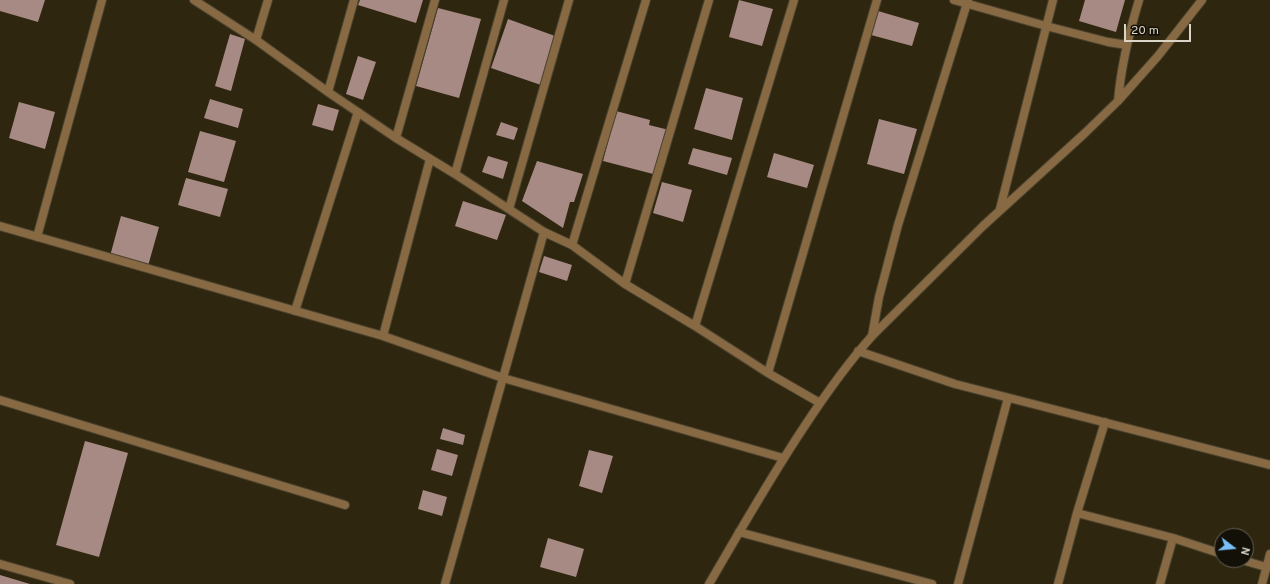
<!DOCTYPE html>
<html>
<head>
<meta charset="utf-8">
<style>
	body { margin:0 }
	#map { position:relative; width:1270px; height:584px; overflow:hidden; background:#2f2610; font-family:Overpass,sans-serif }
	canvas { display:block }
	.north { position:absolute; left:1214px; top:528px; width:40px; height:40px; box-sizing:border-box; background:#131007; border:1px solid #635f54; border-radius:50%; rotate:106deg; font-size:11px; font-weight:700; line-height:16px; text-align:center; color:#dad5c7 }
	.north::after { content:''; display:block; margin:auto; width:14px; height:18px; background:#78bff7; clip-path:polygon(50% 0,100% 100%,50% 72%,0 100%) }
	.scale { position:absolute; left:1124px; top:24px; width:67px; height:18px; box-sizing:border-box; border:2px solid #dad5c7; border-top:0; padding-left:5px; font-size:12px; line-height:14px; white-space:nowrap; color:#dad5c7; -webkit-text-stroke:3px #131007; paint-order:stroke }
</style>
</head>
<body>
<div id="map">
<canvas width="1270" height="584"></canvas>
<div class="north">N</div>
<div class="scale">20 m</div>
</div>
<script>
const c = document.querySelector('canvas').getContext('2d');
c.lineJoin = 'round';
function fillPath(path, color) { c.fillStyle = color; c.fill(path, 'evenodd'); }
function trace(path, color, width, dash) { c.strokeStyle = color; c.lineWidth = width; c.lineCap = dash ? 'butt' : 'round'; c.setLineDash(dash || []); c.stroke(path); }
const building = new Path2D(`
	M0,0H45L38,22L0,11Z
	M360,0H423L416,23L358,5Z
	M739,0L773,9L762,46L729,37Z
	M1085,0H1125L1116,32L1079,21Z
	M438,8L481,19L459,98L416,86Z
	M878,11L919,23L912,46L871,35Z
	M508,19L555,36L541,85L491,68Z
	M230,34L245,39L231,91L215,86Z
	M358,56L376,62L363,100L346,94Z
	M706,88L743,98L732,140L694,129Z
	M210,99L243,109L238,128L204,118Z
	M19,102L55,112L45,149L9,138Z
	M318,104L339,110L333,131L312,125Z
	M616,111L650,120L649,125L669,130L657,175L603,161Z
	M879,119L917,129L904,174L867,164Z
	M501,122L518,128L514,140L496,135Z
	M200,131L236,141L224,182L188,172Z
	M693,148L732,158L727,175L688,164Z
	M774,153L814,165L807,188L767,177Z
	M488,156L508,162L503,179L482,172Z
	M537,161L583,174L574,202H570L563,228L522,201Z
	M186,178L228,189L220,217L178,205Z
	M662,182L692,190L683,222L653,213Z
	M463,201L506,215L497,240L455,226Z
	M121,216L159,227L148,266L110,256Z
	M544,256L572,265L567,281L539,272Z
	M443,428L465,435L463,445L440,439Z
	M85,441L128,453L99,557L56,545Z
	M437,449L458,455L452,476L431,470Z
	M589,450L613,456L602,493L579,486Z
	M423,490L447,497L442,516L418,509Z
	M548,538L584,549L576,577L540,567Z
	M0,575L30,584H0Z`);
const minor = new Path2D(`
	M194,0L256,40L328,92L396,138L455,174L544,232L572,245L625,284L695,326L768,373L820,403
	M954,0L1046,26L1108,42L1127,45
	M256,40L268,0
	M328,92L354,0
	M1118,101C1121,67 1129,33 1139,0
	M396,138L435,0
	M455,174L504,0
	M509,209L569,0
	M1000,209L1053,0
	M0,226L383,336L503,378L783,458
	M37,237L102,0
	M572,245L646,0
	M625,284L709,0
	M295,311L358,112
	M695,326L794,0
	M383,336L430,159
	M872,336L879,297L898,225L968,0
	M858,351L955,384L1270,465
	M768,373L877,0
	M0,400L345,505
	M1077,513L1173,538L1222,554
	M739,532L932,584
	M1242,560L1266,567
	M0,564L70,584
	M445,584L544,232
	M709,584C740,531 770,478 804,427C825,395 847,364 872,336L983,226L1085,133L1118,101L1158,56L1202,0
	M958,584L1008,398
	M1058,584L1077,513L1105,422
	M1160,584L1173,538
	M1262,584L1270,554`);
fillPath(building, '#a88a85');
trace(minor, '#4a422d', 10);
trace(minor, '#876944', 8);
</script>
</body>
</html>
